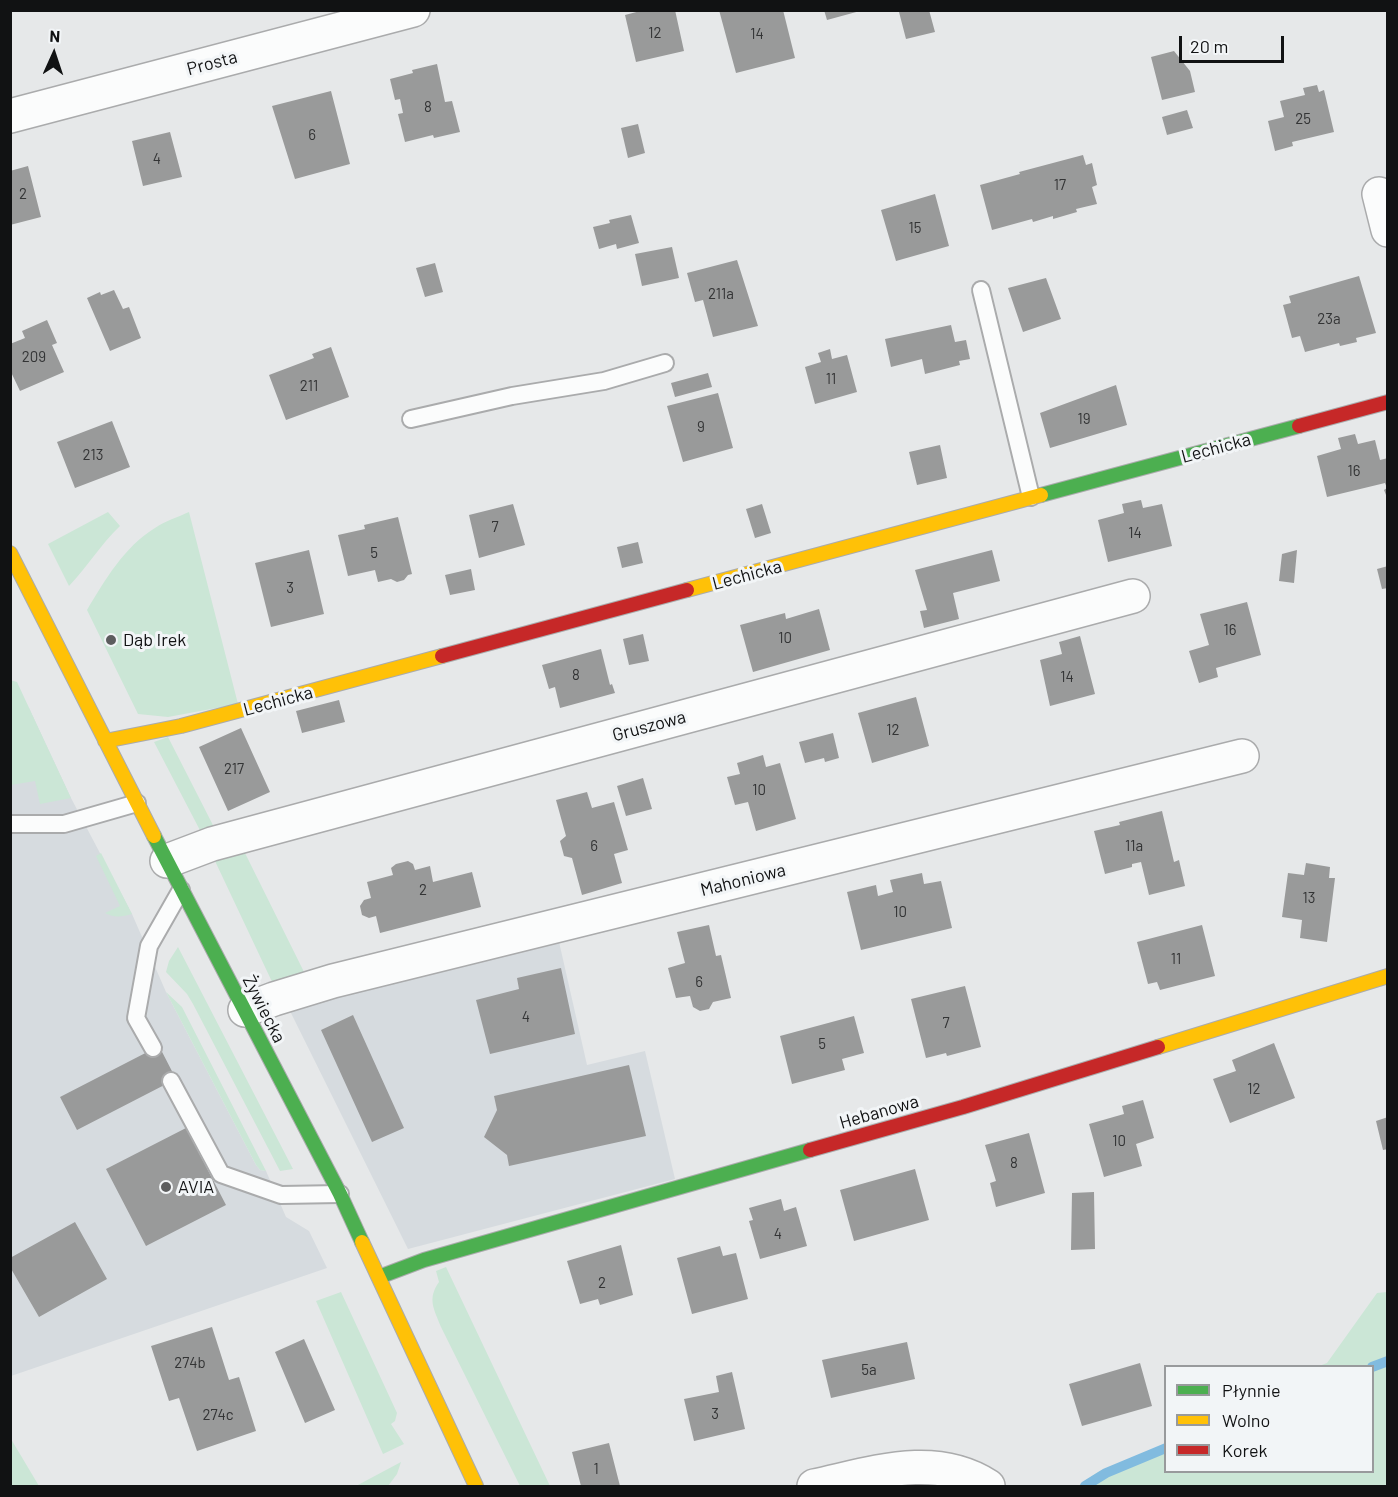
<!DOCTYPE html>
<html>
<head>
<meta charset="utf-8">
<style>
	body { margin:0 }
	#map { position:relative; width:1398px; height:1497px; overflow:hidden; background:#e6e8e9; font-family:Barlow,sans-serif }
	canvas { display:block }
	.frame { position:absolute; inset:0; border:12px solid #111213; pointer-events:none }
	.legend { position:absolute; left:1164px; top:1365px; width:210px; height:108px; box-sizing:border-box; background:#f2f5f7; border:2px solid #989a9c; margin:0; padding:8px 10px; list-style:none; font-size:18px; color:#111213 }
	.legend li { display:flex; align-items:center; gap:12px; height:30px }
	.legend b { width:30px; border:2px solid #989a9c }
	.north { position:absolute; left:24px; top:24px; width:60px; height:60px; -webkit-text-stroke:4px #f2f5f7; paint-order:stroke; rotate:3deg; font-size:16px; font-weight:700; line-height:24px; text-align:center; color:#111213 }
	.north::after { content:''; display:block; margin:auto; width:21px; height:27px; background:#111213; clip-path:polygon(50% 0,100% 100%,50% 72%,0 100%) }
	.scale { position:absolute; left:1179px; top:36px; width:105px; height:27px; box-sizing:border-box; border:3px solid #111213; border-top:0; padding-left:8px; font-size:18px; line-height:21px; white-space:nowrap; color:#111213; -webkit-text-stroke:4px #f2f5f7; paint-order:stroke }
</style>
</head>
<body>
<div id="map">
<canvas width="1398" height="1497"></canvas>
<div class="frame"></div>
<ul class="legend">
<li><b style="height:8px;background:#4caf50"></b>Płynnie</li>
<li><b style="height:8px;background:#ffc107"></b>Wolno</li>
<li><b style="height:8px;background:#c62828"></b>Korek</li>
</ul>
<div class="north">N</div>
<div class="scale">20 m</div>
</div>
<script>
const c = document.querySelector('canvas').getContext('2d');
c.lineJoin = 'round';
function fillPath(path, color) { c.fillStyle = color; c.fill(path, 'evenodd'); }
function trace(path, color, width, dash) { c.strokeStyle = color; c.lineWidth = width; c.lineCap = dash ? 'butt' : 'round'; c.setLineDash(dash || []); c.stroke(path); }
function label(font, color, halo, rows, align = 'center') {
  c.font = font + ' Barlow,sans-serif'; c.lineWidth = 6; c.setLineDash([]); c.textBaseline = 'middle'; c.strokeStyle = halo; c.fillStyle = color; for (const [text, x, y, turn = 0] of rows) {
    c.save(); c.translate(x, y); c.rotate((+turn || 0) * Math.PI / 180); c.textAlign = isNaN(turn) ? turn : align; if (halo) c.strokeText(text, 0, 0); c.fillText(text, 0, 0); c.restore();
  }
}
const built = new Path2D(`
	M29,708L71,798L132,914L166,992L256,1165L260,1170L266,1171L286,1217L309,1231L327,1268L11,1376L10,716Z
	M557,933L587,1065L645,1051L675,1179L408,1249L288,1007Z`);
const green = new Path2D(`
	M108,512L120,526C101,544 87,567 69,586L48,544Z
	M189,512L238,704L168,717L138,714L87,610C105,580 124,547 155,528C165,521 178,517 189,512Z
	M10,680L17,682L71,798L40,804L35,781L11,785Z
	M168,737L218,835L204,838L154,742Z
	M241,845L307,978L274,986L215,861L218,854Z
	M101,853L132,914C122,917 114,918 105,913L120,906L96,856Z
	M178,947L293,1169L280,1171L193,1004L187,994L166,972L169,961Z
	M166,992L182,1007L266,1171L260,1170L256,1165Z
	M446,1267L550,1486H520L441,1327C434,1309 427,1299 439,1282L436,1271Z
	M341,1292L397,1413L395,1421L391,1424L404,1444L383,1454L316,1301Z
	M1387,1292V1486H1078L1098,1472L1165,1444L1166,1472H1372V1366H1319L1327,1363L1377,1293Z
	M10,1439H11L39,1486H11Z
	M401,1462L397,1474L388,1486H356Z`);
const stream = new Path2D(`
	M1372,1367L1388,1361
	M1085,1486L1106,1473L1166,1448`);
const building = new Path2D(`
	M644,10H675L684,51L636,62L625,15Z
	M719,10H783L795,58L736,73Z
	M824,10H860V11L827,20Z
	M906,10H929L935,32L906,39L899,12Z
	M1174,51L1190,71L1195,92L1162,100L1151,57Z
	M437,64L445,102L452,101L460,132L434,138L433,135L405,142L398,114L403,113L400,99L395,100L390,79L413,73L412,70Z
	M1317,85L1319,92L1324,90L1334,132L1292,142L1293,146L1275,151L1268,121L1284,117L1280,101L1305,95L1303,88Z
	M331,91L350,164L295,179L272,106Z
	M1187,110L1193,128L1167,135L1162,117Z
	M638,124L645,153L628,158L621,128Z
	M170,132L182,177L143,186L132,141Z
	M1083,155L1086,165L1092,163L1097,185L1092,187L1097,204L1076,209L1077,212L1053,219V216L1033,222L1032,219L992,230L980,185L1020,174L1019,172Z
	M28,166L41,217L10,225V171Z
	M935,194L949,246L896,261L881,210Z
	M631,215L639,243L617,249L616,244L599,249L593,227L610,223L609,220Z
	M672,247L679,278L642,286L635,254Z
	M737,260L758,326L713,337L703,300L695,302L687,273Z
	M435,263L443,292L425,297L416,268Z
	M1359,276L1376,333L1356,338L1357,342L1340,346L1339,343L1305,352L1300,336L1292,338L1283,305L1291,303L1289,296Z
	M1046,278L1061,319L1023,332L1008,288Z
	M114,290L123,309L129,307L141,338L110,351L87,298L100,292L101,295Z
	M47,320L57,343L52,345L64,372L20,391L10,370V344L25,338L22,331Z
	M951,325L955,342L966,340L970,359L959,361L960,365L925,374L922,359L891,367L885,339Z
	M331,347L349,397L286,420L269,375L314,358L312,354Z
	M830,349L832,359L847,355L857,392L815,404L805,367L821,362L818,353Z
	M708,373L712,387L675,397L671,383Z
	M1116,385L1127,425L1050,448L1040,413Z
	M718,393L733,448L683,462L667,406Z
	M112,421L130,467L75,488L57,442Z
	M1355,434L1358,444L1375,440L1380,460L1388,458V500L1384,490L1387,488L1385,483L1327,497L1317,456L1341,449L1338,438Z
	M940,445L947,478L917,485L909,452Z
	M1141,500L1143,508L1162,504L1172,546L1108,562L1098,520L1124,513L1122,504Z
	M513,504L525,545L479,558L469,515Z
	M762,504L771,533L755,538L746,509Z
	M398,517L412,574L408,575L404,580L397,582L391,579L378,582L375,570L348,576L338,535L365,529L364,525Z
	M638,542L643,563L622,568L617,547Z
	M309,550L324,614L271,627L255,563Z
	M992,550L1000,581L953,593L959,619L924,628L920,611L927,610L915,570Z
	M1297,550L1294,583L1279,581L1282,554Z
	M1388,566V588L1382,589L1377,569Z
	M471,569L475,590L450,595L445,575Z
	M1247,602L1261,655L1216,668L1218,677L1199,683L1189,651L1209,645L1200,614Z
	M819,609L830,650L753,672L740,625L785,613L786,619Z
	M643,634L649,661L629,665L623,639Z
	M1080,636L1095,694L1050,706L1040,660L1062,654L1059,642Z
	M601,649L610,685L612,684L615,693L560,708L555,687L549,689L542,665Z
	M916,697L929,746L872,763L858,713Z
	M339,700L345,722L302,733L296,711Z
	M241,728L270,792L228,811L199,747Z
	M833,733L839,758L825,762L824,758L805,763L799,742Z
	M763,755L766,767L780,763L796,819L756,831L748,802L735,805L727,777L740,774L737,763Z
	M643,778L652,809L626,816L617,786Z
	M587,792L592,808L614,802L628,850L614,854L622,883L582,895L572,858L564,856L560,841L566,836L556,800Z
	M1162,811L1174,862L1179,860L1185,886L1149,895L1141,862L1132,864V867L1105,874L1094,831L1120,825L1119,822Z
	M408,861L413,864L415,870L430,866L433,882L472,872L481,907L380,933L376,916L369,918L362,915L360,906L364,900L371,898L367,882L393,875L391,868L396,864Z
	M1306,863L1330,867L1329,878H1335L1327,942L1300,938L1302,920L1282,917L1288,873L1304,875Z
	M922,873L924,884L941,881L952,928L861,950L847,892L876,885L878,896L893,892L890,880Z
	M709,925L716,956L721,955L731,998L713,1002L709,1009L700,1011L693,1007L690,996L676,998L668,968L685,963L677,932Z
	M1202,925L1215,976L1160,990L1157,982L1148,984L1137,942Z
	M561,968L575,1034L490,1054L476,1000L519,989L517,978Z
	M965,986L981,1047L947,1056L946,1053L926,1058L911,999Z
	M353,1015L404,1128L372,1142L321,1030Z
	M854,1016L864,1053L842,1059L845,1070L792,1084L780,1036Z
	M1274,1043L1295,1098L1230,1123L1213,1079L1236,1071L1232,1060Z
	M159,1046L176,1079L77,1130L60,1097Z
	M629,1065L646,1136L509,1166L507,1155L484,1137L497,1110L494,1096Z
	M1143,1100L1154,1138L1136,1144L1142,1166L1104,1177L1089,1124L1124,1114L1122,1106Z
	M1388,1117V1149L1383,1150L1376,1121Z
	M186,1128L226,1205L146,1246L106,1169Z
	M1029,1133L1045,1193L996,1207L990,1183L996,1181L985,1145Z
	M915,1169L929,1220L854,1241L840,1190Z
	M1094,1192L1095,1249L1071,1250L1072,1193Z
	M781,1199L784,1211L796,1207L807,1246L760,1259L749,1221L753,1220L749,1208Z
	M75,1222L107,1279L39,1317L10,1267V1258Z
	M621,1245L633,1295L600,1305L598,1299L580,1304L567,1261Z
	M720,1246L723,1256L736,1253L748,1299L692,1314L677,1258Z
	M212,1327L229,1380L239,1377L256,1431L197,1451L179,1398L169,1401L151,1346Z
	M304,1339L335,1410L305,1423L275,1352Z
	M907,1342L915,1379L831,1398L822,1360Z
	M1140,1363L1152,1406L1082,1426L1069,1384Z
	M732,1372L745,1429L694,1441L684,1399L719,1392L716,1376Z
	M609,1443L620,1486H581L572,1452Z`);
const lane = new Path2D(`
	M981,290L1031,497
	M411,419L512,396L604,381L665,363
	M10,824H64L137,803
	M153,1048L136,1018L149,946L181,890
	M171,1081L221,1174L281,1195L340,1194`);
const street = new Path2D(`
	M10,116L413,10
	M1379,194L1388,230
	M167,861L212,844L1133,596
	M245,1010L274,999L333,981L1242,756
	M814,1486C871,1474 934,1451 988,1486`);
const fast = new Path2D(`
	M1041,495L1299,426
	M154,836L340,1194L362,1242
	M379,1277L424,1260L810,1150`);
const slow = new Path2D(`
	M10,553L154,836
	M687,590L1041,495
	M105,741L181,726L442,656
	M1158,1047L1388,976
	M362,1242L476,1486`);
const jam = new Path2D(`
	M1299,426L1388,402
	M442,656L687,590
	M810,1150L963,1107L1158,1047`);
const markers = [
	[111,640,6,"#5c5d5e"],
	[166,1187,6,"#5c5d5e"]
];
const numberNames = [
	["12",655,33],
	["14",757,34],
	["8",428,107],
	["25",1303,119],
	["6",312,135],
	["4",157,159],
	["17",1060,185],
	["2",23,194],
	["15",915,228],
	["211a",721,294],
	["23a",1329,319],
	["209",34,357],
	["11",831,379],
	["211",309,386],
	["19",1084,419],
	["9",701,427],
	["213",93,455],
	["16",1354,471],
	["7",495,527],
	["14",1135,533],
	["5",374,553],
	["3",290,588],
	["16",1230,630],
	["10",785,638],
	["8",576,675],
	["14",1067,677],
	["12",893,730],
	["217",234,769],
	["10",759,790],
	["6",594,846],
	["11a",1134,846],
	["2",423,890],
	["13",1309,898],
	["10",900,912],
	["11",1176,959],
	["6",699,982],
	["4",526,1017],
	["7",946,1023],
	["5",822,1044],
	["12",1254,1089],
	["10",1119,1141],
	["8",1014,1163],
	["4",778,1234],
	["2",602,1283],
	["274b",190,1363],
	["5a",869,1370],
	["3",715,1414],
	["274c",218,1415],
	["1",596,1469]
];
const streetNames = [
	["Prosta",212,63,-15],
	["Lechicka",1216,448,-15],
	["Lechicka",747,575,-15],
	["Lechicka",278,701,-15],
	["Gruszowa",649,726,-15],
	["Mahoniowa",743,880,-14],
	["Żywiecka",264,1009,63],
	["Hebanowa",879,1112,-16]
];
const poiNames = [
	["Dąb Irek",123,640],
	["AVIA",178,1187]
];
fillPath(built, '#d6dbdf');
fillPath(green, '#cbe6d6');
trace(stream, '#81bbdf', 10);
fillPath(building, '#999a9a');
trace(lane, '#aaabac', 20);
trace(street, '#aaabac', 36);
trace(fast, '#aaabac', 16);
trace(slow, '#aaabac', 16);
trace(jam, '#aaabac', 16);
trace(lane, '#fbfcfc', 16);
trace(street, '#fbfcfc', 33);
trace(fast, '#4caf50', 14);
trace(slow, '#ffc107', 14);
trace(jam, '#c62828', 14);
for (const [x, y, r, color] of markers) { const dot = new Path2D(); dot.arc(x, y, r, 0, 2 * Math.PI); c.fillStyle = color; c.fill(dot); trace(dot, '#f2f5f7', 2); }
label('15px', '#333435', null, numberNames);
label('18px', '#111213', '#f2f5f7', streetNames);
label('18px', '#111213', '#f2f5f7', poiNames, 'left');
</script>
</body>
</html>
